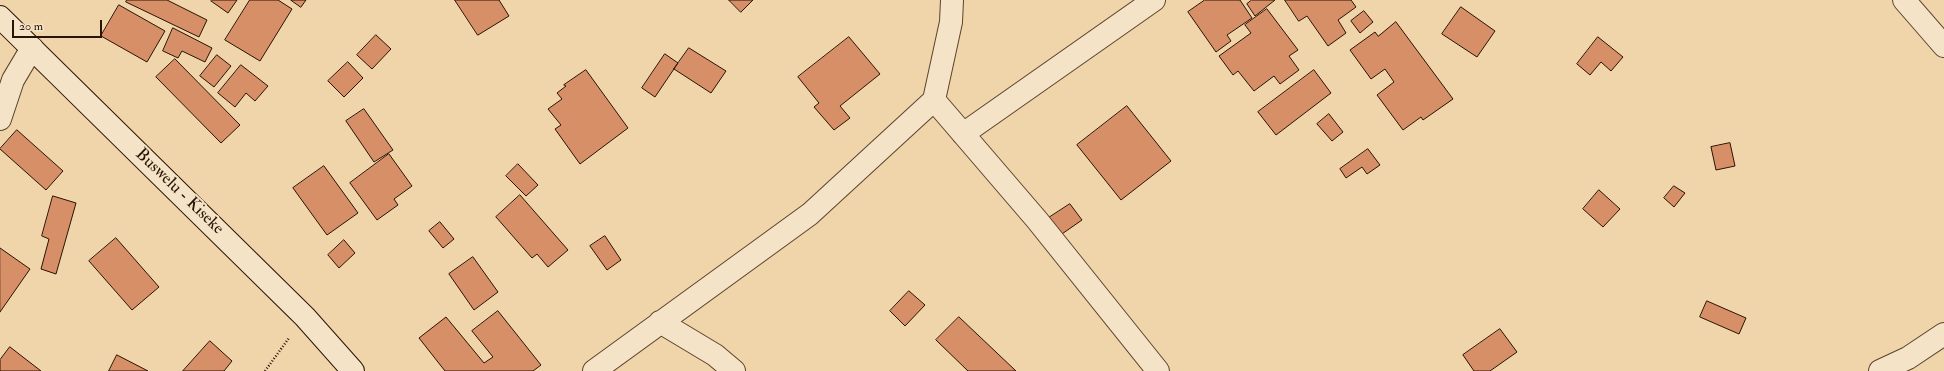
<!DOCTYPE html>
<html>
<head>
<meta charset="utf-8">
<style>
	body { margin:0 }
	#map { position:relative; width:1944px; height:371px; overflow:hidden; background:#f0d4aa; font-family:"IM FELL Double Pica",serif }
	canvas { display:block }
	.scale { position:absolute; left:12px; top:20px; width:90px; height:18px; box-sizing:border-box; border:2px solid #291303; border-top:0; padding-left:5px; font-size:12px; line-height:14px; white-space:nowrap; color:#291303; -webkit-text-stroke:3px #f5e3c8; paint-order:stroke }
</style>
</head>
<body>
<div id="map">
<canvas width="1944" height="371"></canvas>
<div class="scale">20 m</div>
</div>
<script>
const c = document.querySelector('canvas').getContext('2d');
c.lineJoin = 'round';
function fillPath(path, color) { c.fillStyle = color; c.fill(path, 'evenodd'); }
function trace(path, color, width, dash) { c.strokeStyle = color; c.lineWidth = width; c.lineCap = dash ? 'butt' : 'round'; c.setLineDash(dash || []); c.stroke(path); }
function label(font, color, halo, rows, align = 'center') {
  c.font = font + ' "IM FELL Double Pica",serif'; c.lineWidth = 4; c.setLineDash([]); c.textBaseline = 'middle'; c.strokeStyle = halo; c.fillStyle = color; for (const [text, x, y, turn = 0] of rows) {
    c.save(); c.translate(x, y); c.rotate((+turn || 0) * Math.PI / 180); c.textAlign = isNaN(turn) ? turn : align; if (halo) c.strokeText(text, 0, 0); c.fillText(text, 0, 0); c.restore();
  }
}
const building = new Path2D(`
	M127,0H167L207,20L199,37L126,2Z
	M212,0H237L228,13L211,1Z
	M250,0H278L292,9L260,61L225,40Z
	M291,0H306L301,7Z
	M455,0H499L509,16L478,35Z
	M729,0H753L741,12Z
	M1205,0H1240L1252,18L1227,35L1231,41L1216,52L1188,12Z
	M1252,0H1275L1255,16L1247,4Z
	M1285,0H1351L1356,7L1338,20L1346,33L1328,46L1307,16L1299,21Z
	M119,5L165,31L147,62L101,36Z
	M1461,7L1495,31L1477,57L1442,34Z
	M1267,9L1298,50L1289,56L1299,70L1280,84L1274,76L1254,91L1238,71L1233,75L1219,56L1251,33L1245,25Z
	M1364,11L1373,22L1360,33L1351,21Z
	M1396,22L1453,99L1423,120L1421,117L1403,130L1377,95L1394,82L1385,69L1371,79L1350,50L1375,32L1378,36Z
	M173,28L212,48L205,62L182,51L178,58L163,51Z
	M376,35L391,49L372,69L357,55Z
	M849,37L880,74L840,106L850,118L834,130L814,107L819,103L798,77Z
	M1598,37L1623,57L1611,71L1601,62L1590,75L1577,64Z
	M689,48L726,71L711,93L674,69Z
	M665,54L678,63L655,97L642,88Z
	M217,55L231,66L214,87L200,76Z
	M175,59L240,125L221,143L156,77Z
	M348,62L363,78L344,97L328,81Z
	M241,65L268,86L255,101L246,93L235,107L218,93Z
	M586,70L628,128L580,164L555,129L561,125L548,109L562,99L557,93L566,86L564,85Z
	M1314,70L1331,93L1276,135L1258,112Z
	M1127,106L1171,161L1121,200L1077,145Z
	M364,109L393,150L374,162L346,121Z
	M1329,114L1343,132L1332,141L1317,124Z
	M17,130L63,171L46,190L0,149Z
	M1730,143L1735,166L1716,170L1711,147Z
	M1368,149L1380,165L1367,174L1362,167L1346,178L1340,169Z
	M389,154L412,186L394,199L398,205L377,220L350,183Z
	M518,164L538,185L526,196L506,176Z
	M324,166L358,213L327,235L293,188Z
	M1674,186L1685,193L1674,207L1664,198Z
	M1599,190L1620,209L1603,227L1583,209Z
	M520,195L568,250L548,267L537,254L532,258L496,217Z
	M53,196L76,203L56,274L41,269L49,239L42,236Z
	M1070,204L1082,220L1059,236L1047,219Z
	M440,222L454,239L443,248L429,231Z
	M605,236L621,260L607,270L590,246Z
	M116,238L159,287L132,310L89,261Z
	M344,240L355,253L339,268L328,255Z
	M0,248L30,269L0,312Z
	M473,257L498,292L474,310L449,274Z
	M909,291L925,305L905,326L890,311Z
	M1707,301L1746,318L1739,334L1700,317Z
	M498,311L541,365L533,371H445L419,338L446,317L484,363L493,357L472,331Z
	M959,317L1016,371H968L936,340Z
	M1500,329L1517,352L1490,371H1474L1463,355Z
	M210,341L232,361L224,371H183Z
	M10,347L41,371H0V360Z
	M117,355L148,371H109Z`);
const path = new Path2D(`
	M265,371L289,338`);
const street = new Path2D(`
	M1904,0L1944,46
	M934,100L1037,220L1158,371
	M0,119L13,80L32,48
	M963,134L1154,0
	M660,322L715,355L734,371
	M594,371L810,214L934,100L951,22L952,0
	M1880,371L1908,358L1944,334`);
const secondary = new Path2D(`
	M0,17L305,317L353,371`);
const streetNames = [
	["Buswelu - Kiseke",179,192,44]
];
fillPath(building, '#d78f68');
trace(building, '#291303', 1);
trace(street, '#5b432d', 24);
trace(secondary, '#291303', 24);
trace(path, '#291303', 2.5, [1, 2]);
trace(street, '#f5e3c8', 22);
trace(secondary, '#f5e3c8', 22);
label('17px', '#291303', '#f5e3c8', streetNames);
</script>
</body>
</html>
